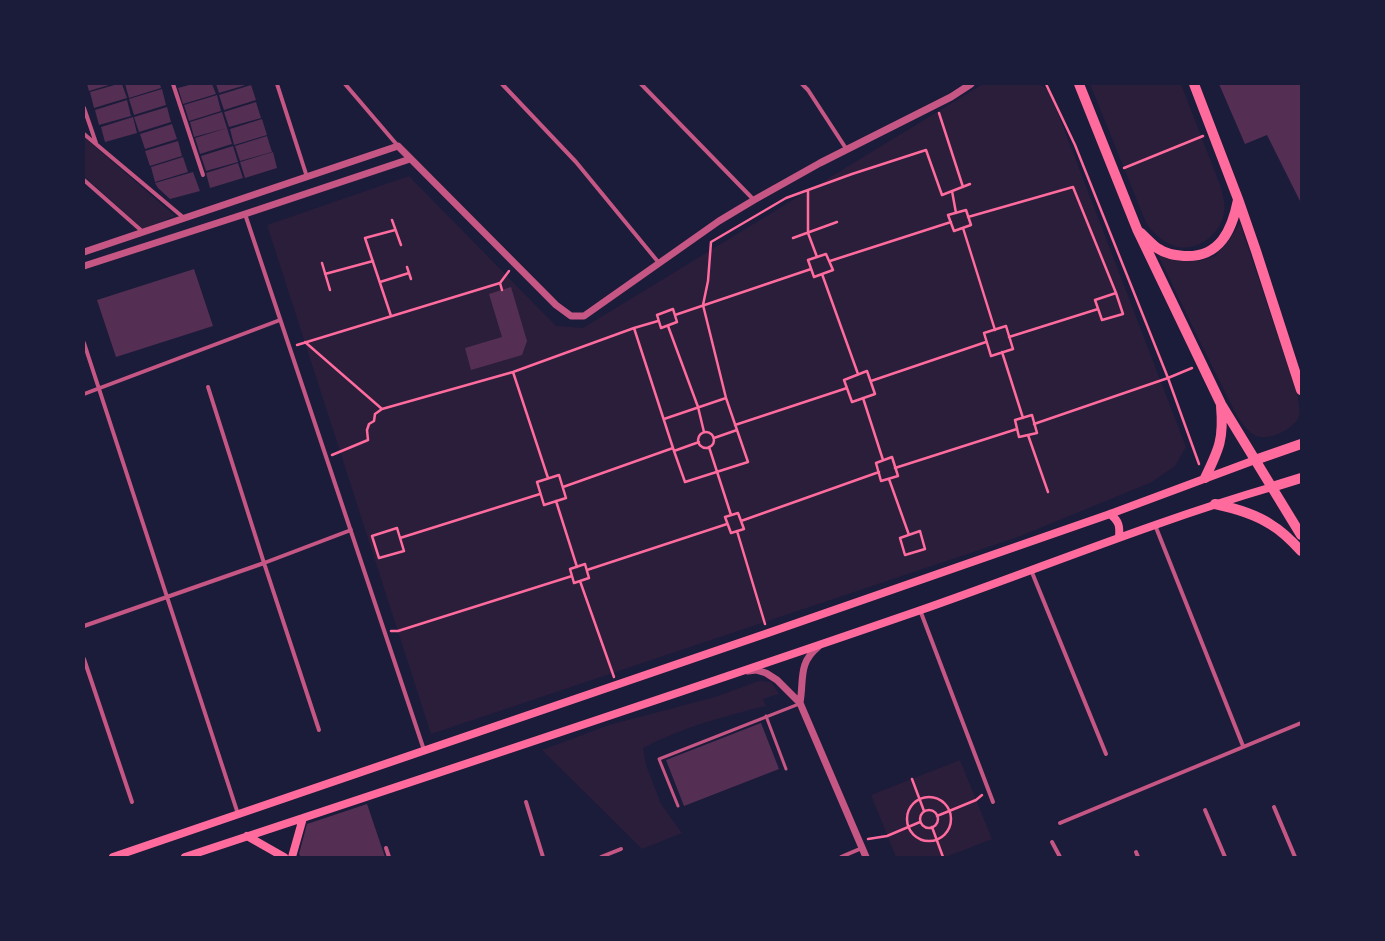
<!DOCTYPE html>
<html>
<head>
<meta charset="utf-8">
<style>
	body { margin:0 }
	#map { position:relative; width:1385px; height:941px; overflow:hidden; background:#1b1b3a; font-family:Commissioner,sans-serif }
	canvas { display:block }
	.frame { position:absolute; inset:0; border:85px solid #1b1b3a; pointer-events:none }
</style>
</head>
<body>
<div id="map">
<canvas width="1385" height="941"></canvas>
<div class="frame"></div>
</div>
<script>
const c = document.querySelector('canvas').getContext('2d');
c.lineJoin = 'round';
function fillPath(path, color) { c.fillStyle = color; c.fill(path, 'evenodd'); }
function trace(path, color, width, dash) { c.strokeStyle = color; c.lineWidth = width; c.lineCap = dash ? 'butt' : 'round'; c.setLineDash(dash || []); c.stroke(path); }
const green = new Path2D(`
	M983,84H1039L1049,90L1186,447L1175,466L1152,482L1018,537L431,734L267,225L409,176L556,326L583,328Z
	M1090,84H1181L1220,185C1222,193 1226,204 1224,212C1221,234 1199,251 1177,247C1166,244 1154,234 1147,225Z
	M84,137L175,216L143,229L84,176Z
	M1240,223L1298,397C1298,403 1301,410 1299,416C1295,429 1269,441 1256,436C1249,433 1243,424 1238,418L1200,342L1158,255L1172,260L1200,261L1215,256L1230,239Z
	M759,681L771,682L779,694L763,699L766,706C724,716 681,728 643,748L646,765L661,804L682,833L642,849L542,750L609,725L715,697Z
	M960,760L992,839L946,857H896L871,795Z`);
const building = new Path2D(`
	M87,84H112L89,91Z
	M118,84H122L127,98L94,108L90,92Z
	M125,84H160L161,88L129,98Z
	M193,84H212L216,94L183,104L178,88Z
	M216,84H249L219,93Z
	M1219,84H1301V203L1267,135L1245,144Z
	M251,85L256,100L224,110L219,95Z
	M162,89L166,105L134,115L129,99Z
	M217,95L221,111L189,121L184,105Z
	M127,100L131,116L99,125L95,110Z
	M256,102L261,118L229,127L224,112Z
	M167,107L171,122L139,132L134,117Z
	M222,112L227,128L194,137L190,122Z
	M133,117L137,133L105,142L101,127Z
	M262,119L267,135L234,145L230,129Z
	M172,124L177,139L145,149L140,134Z
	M227,128L232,144L200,154L195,138Z
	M267,136L272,152L240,161L235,146Z
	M178,141L182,156L150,166L145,151Z
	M233,146L238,162L206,171L201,156Z
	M273,152L277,168L245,178L240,162Z
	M183,157L188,172L155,182L151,167Z
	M238,163L243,178L210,188L206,173Z
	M193,172L200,191L170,199L158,188L155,183Z
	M194,269L213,326L116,357L97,300Z
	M511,287L527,341L522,355L471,370L465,348L502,337L489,294Z
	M761,723L779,769L684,806L666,760Z
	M367,804L385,857H301L299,854L307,824Z`);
const path = new Path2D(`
	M1046,84L1075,145L1168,378L1199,464
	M939,113L963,187
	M1124,168L1203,136
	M808,190V233L817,257
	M952,191L956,213
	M966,210L971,225L954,231L948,215Z
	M968,217L1073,187L1116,293
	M392,220L401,245
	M963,228L995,330
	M793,238L837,222
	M826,254L833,270L814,277L808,260Z
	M830,261L951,222
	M322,263L330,290
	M407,267L411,279
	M325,274L373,261
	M822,274L858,374
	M380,282L409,273
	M500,283L509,271
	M1116,293L1123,314L1102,320L1095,300Z
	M673,309L677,322L661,328L657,315Z
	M675,315L811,269
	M391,316L365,238L395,230
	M668,326L698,407L704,432
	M1006,326L1013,349L991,356L984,333Z
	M634,328L658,321
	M1009,337L1098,309
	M305,342L382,409
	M297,345L500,283L502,290
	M1002,352L1023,418
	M867,371L875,394L852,402L844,380Z
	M513,372L548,478
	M871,381L986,342
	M726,398L703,305L708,281L711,242L786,198L852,174L926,150L942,195L970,184
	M863,398L883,460
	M1032,415L1037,433L1019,437L1015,420Z
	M1034,424L1168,378L1192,368
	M735,425L847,388
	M698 440a8 8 0 1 1 16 0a8 8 0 1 1-16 0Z
	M1028,435L1048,492
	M714,438L737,430
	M709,447L731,515
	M674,451L699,442
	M332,455L368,440L367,430L369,424L374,421L375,414L382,409L513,372L634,328L673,448L674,451L685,482L748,462L726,398L664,419
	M892,457L898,476L881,481L876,463Z
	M895,468L1017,429
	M559,475L566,498L544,505L537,482Z
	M889,479L909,535
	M563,487L673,448
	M556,501L577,567
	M738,513L744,529L731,533L725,517Z
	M741,521L879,472
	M397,528L404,551L379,558L372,536Z
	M737,531L765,624
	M920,531L925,549L905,555L900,538Z
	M400,538L540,494
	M585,564L589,578L574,583L570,569Z
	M587,570L727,524
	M580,581L614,677
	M391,631H398L572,576
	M912,779L924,811
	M907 819a22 22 0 1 1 44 0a22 22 0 1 1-44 0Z
	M920 819a9 9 0 1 1 18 0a9 9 0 1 1-18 0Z
	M937,816L976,800L982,795
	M932,827L943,857
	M868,839L887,836L920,822`);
const service = new Path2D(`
	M766,716L786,769
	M678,806L659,759L799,704`);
const minor = new Path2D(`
	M173,84L203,175
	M277,84L307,177
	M345,84L398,146
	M502,84L576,162L659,263
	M641,84L754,200
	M802,84L808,90L847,150
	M84,108L96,143
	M84,134L184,218
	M84,180L143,232
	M245,214L424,750
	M84,343L238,814
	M208,387L264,563L319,730
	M84,394L280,320
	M1155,525L1243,746
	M1031,570L1106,754
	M920,610L993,802
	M84,626L264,563L351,530
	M84,659L132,802
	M526,802L543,857
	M1274,807L1295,857
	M1205,810L1225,857
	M1060,823L1301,723
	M1052,842L1060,857
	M386,848L389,857
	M1136,852L1138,857
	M601,857L621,849
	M841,857L862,848`);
const tertiary = new Path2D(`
	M84,252L398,146L556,305L571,316H584L719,221L754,200L820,163L951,97L971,84
	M84,266L245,214L410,159
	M748,671L756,670L766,673L777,680L800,703L866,857
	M800,703C804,680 798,663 818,647`);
const secondary = new Path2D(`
	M1110,514C1119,521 1120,526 1119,537
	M247,836L284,857
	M113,857L768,633L1110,514L1255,460
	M185,857C430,776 675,695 918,611C1036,570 1152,522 1272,487
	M292,857L303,818`);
const primary = new Path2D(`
	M1079,84L1137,229L1221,404L1301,535
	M1194,84L1238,199L1256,251L1301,390
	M1141,233C1146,238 1152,244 1157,248C1166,254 1174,255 1184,256C1220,258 1232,230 1238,200
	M1255,460L1301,444
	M1205,478C1219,449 1224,439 1221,406
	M1272,487L1301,478
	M1215,504C1234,508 1253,513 1270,524C1282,531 1292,541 1301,551`);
fillPath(green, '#2a1e3b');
fillPath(building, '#542f53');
trace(path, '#ff6b9d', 2.5);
trace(service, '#c65784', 3);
trace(minor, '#c65784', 4);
trace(tertiary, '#c65784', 7);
trace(secondary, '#ff6b9d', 8);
trace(primary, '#ff6b9d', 10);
</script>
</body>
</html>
